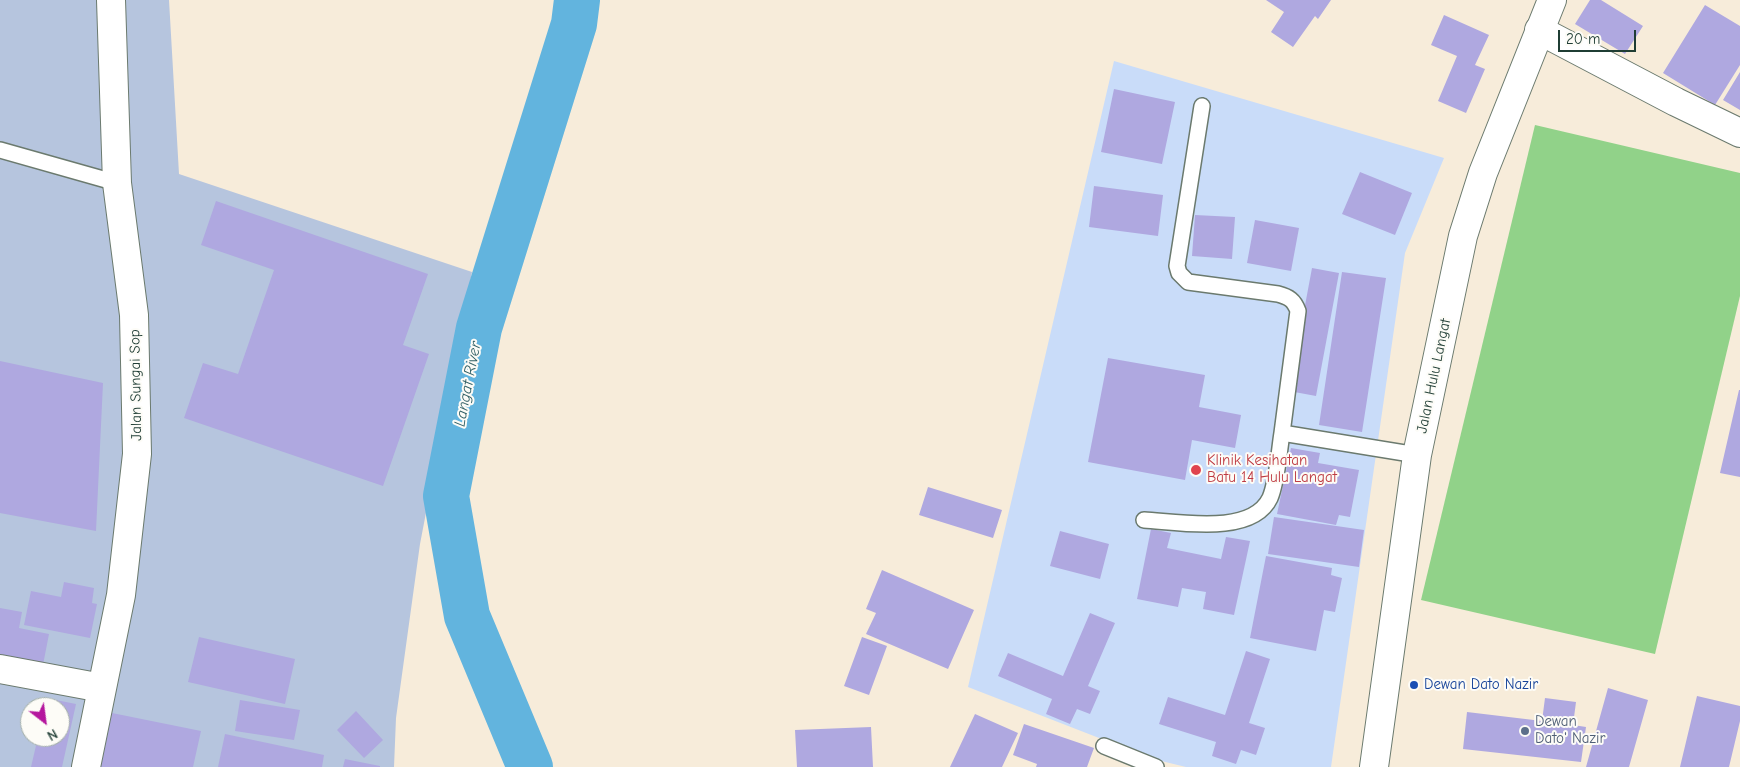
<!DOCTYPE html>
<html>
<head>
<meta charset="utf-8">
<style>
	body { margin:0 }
	#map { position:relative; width:1740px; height:767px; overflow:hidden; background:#f7ecda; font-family:"Comic Neue",sans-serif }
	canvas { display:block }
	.north { position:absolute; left:20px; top:697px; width:50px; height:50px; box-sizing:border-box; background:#fdfcf7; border:1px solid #a4b0a9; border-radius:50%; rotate:150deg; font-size:14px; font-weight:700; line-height:20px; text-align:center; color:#1f3d34 }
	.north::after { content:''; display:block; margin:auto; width:18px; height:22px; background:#b5179e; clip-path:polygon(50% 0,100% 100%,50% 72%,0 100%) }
	.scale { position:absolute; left:1558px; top:30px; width:78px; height:22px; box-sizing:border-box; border:2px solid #1f3d34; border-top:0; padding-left:6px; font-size:15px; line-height:18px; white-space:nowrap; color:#1f3d34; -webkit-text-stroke:4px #fdfcf7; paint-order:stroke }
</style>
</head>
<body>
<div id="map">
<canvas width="1740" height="767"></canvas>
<div class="north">N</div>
<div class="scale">20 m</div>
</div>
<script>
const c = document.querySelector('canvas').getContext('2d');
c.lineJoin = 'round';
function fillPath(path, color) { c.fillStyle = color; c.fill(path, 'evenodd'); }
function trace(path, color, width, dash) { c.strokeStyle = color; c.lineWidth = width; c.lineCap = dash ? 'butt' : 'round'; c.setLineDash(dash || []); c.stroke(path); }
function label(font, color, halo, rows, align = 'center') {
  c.font = font + ' "Comic Neue",sans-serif'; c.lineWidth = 4; c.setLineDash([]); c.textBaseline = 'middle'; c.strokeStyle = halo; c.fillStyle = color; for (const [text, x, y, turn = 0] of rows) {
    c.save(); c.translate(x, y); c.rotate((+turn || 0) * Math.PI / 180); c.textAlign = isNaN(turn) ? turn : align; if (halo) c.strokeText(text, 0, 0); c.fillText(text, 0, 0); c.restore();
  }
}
const built = new Path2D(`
	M1114,61L1444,158L1405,253L1331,767H1186L1153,759L968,687Z`);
const industrial = new Path2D(`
	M0,0H169L179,174L472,272L420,544L396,718L394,767H0ZM30,707H60V737H30Z`);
const green = new Path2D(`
	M1535,125L1740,173V296L1655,654L1421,600Z`);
const river = new Path2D(`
	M530,767L467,616L446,496L479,328L574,24L577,0`);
const building = new Path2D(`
	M1266,0H1331L1318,19L1315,16L1293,47L1271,32L1284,12Z
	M1590,0H1601L1643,26L1625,54L1575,24Z
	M1705,5L1740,26V65L1715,105L1663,73Z
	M1444,15L1489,35L1475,65L1485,69L1466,113L1438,101L1457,56L1431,45Z
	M1740,72V110L1723,100Z
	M1114,89L1175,102L1162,164L1101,152Z
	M1360,172L1412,193L1395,235L1342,214Z
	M1094,186L1163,195L1158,236L1089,227Z
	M216,201L428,274L403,345L429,354L383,486L184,418L203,363L238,374L274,270L201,245Z
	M1195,215L1235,217L1232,259L1192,256Z
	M1255,220L1299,228L1291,271L1247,263Z
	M1312,268L1339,273L1316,396L1289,391Z
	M1342,272L1386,278L1362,432L1319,425Z
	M1108,358L1205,375L1199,407L1241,415L1235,448L1192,440L1185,480L1088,462Z
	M0,361L103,383L96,531L0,513Z
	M1739,390H1740V477L1720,473Z
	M1291,448L1320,453L1318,463L1359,470L1350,517L1339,515L1336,525L1277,514Z
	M928,487L1002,510L993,538L919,515Z
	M1274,517L1364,530L1359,567L1268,554Z
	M1151,529L1171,533L1167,548L1221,559L1226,537L1250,541L1234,615L1203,609L1206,592L1182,588L1178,607L1137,599Z
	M1060,531L1109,544L1100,579L1050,566Z
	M1266,556L1332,568L1331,575L1342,578L1335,612L1324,610L1316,651L1250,638Z
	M882,570L974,610L948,669L866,634L876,613L866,609Z
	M64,582L94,588L92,603L97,604L90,638L24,625L31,591L61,597Z
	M0,608L22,612L19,628L49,634L42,670L0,661Z
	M1090,613L1115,623L1088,686L1100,691L1090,714L1077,709L1070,724L1046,714L1052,699L998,676L1008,653L1063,676Z
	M199,637L295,659L285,704L188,682Z
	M862,637L887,646L869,695L844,686Z
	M1246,651L1270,659L1249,723L1265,728L1256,755L1241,750L1236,764L1212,756L1216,742L1159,724L1168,697L1225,715Z
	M1608,688L1648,700L1629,767H1586Z
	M1697,696L1740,706V721L1729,767H1680Z
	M46,698L76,704L62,767H31L38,737H60V707H44Z
	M1545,698L1576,702L1573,725L1586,727L1581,762L1463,749L1467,712L1542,721Z
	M240,700L300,710L294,740L235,731Z
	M356,711L383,740L364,758L337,730Z
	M112,713L201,731L193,767H101Z
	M975,714L1018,733L1002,767H950Z
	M1024,724L1094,748L1087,767H1036L1037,764L1013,755Z
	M871,727L873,767H797L795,730Z
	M225,734L324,755L322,767H218Z
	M345,759L380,766V767H343Z`);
const service = new Path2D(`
	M1202,106L1177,266L1179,273L1188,282L1278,294C1289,297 1294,300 1298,311L1282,433L1417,455
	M0,150L117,183
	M1144,520C1179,522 1252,536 1270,498C1277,482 1279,452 1282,433
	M1104,746L1156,767`);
const minor = new Path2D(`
	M1539,30L1676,102L1740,133
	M0,669L102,688
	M86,767L121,595L137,454L134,315L117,183L111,0`);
const tertiary = new Path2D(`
	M1374,767L1417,455L1463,236L1483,173L1552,0`);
const markers = [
	[1196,470,6,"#e0444e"],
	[1414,685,5,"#1a4fb4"],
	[1525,731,5,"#5c6f8a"]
];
const streetNames = [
	["Jalan Hulu Langat",1434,376,-78],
	["Jalan Sungai Sop",136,385,-91]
];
const healthNames = [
	["Klinik Kesihatan",1207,461],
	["Batu 14 Hulu Langat",1207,478]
];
const transitNames = [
	["Dewan Dato Nazir",1424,685]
];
const serviceNames = [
	["Dewan",1535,722],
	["Dato' Nazir",1535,739]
];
const waterNames = [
	["Langat River",468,384,-79]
];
fillPath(built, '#c9dcf9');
fillPath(industrial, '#b6c5de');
fillPath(green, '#91d289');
trace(river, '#62b4de', 46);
fillPath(building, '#afa8e0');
trace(service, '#6b7a6e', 18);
trace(minor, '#6b7a6e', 30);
trace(tertiary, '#6b7a6e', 30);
trace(service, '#fff', 15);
trace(minor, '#fff', 28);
trace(tertiary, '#fff', 28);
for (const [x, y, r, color] of markers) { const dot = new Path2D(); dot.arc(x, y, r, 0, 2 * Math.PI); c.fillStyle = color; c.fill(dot); trace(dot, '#fdfcf7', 2); }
label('15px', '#1f3d34', '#fdfcf7', streetNames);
label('15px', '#be3a42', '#fdfcf7', healthNames, 'left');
label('15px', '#164399', '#fdfcf7', transitNames, 'left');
label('15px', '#4e5e75', '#fdfcf7', serviceNames, 'left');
label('italic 16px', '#336167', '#fdfcf7', waterNames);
</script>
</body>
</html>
